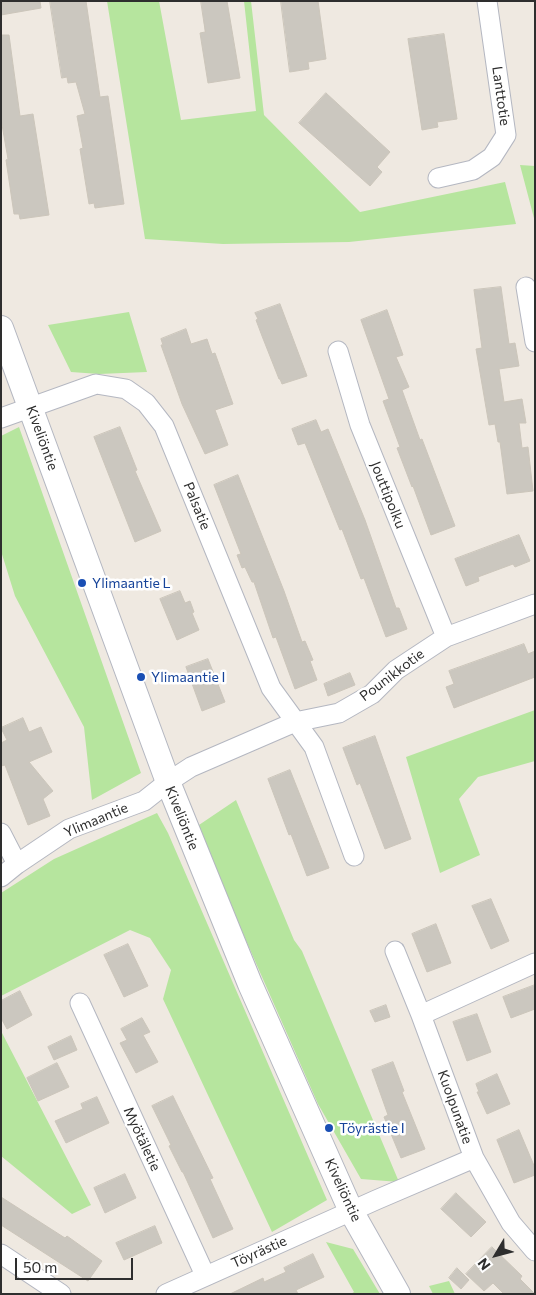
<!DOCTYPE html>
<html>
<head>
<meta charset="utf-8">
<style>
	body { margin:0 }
	#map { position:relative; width:536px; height:1295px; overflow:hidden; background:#efe9e1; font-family:Commissioner,sans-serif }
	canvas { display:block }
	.frame { position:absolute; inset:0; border:2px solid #2e2e2e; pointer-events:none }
	.north { position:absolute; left:471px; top:1230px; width:50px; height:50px; -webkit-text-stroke:4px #fff; paint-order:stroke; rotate:233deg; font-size:14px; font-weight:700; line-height:20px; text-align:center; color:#2e2e2e }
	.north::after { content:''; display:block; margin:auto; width:18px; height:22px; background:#2e2e2e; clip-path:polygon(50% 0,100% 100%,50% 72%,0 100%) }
	.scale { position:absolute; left:15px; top:1258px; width:118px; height:22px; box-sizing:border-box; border:2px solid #2e2e2e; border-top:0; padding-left:6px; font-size:15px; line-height:18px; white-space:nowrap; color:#2e2e2e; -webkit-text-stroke:4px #fff; paint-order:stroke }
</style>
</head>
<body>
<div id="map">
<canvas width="536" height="1295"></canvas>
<div class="frame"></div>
<div class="north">N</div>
<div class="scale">50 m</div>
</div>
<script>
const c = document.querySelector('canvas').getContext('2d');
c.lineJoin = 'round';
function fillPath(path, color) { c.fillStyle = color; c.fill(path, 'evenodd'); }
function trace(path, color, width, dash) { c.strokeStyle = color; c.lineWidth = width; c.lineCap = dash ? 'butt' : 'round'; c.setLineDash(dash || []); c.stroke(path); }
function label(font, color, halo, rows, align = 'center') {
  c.font = font + ' Commissioner,sans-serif'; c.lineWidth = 5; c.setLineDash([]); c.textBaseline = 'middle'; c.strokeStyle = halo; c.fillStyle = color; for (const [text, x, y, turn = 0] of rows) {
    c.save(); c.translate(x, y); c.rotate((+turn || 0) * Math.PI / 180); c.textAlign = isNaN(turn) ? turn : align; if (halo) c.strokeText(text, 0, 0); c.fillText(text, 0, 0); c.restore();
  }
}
const green = new Path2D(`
	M107,1H159L181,120L256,111L244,1H251L264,115L360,212L505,182L516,224L349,242L223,244L145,239Z
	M520,165L535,166V222Z
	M129,312L147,372L99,374L71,372L48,325Z
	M19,427L141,773L92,800L84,727L15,596L1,551V436Z
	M535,710V761L478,777L459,799L480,855L440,873L406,757Z
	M236,800L294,940L302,951L399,1182L361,1179L318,1104L196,827Z
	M157,813L168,833L327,1200L272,1232L163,999L171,970L150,938L130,930L1,996V893L54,859Z
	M1,1031L91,1205L72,1214L1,1156Z
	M326,1242L353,1249L380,1294H351L354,1292Z
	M449,1281L455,1294H433L429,1286Z`);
const building = new Path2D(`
	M1,1H40L41,8L1,15Z
	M50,1H86L100,97L108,96L124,204L95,208L94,203L89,204L80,149L83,148L77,116L85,114L76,82L68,83L67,77L62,78Z
	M201,1H227L240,78L208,83L200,33L205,32Z
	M281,1H318L326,59L308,62L309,69L290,72Z
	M444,34L457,119L437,122L438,127L422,130L408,39Z
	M1,35H9L20,116L33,114L49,215L20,219L19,214H14L6,160L8,159L1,119Z
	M326,93L390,152L377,167L382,172L370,186L299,123Z
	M501,287L509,344L515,343L519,366L499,369L504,402L522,399L526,423H519L522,448L528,447L533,491L507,494L500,442H498L495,424L489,425L476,349L482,348L474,290Z
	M280,304L307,376L282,384L280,379H279L262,336L256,320L258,319L255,313Z
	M387,310L403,355L396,357L409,387L402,390L420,440L422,439L455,526L431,535L413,486L412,487L397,448L400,447L383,401L389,399L361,320Z
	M186,329L191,344L207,339L212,354L215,353L233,404L215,410L228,445L205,454L182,404L161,345H163L161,339Z
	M316,420L321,432L328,429L365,520L396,608H399L407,629L386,637L364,578L361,579L342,529L340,530L305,443L298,445L292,429Z
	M120,427L137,470L135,471L161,531L135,542L94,437Z
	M238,475L284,591L302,642L305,641L313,660L310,661L317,680L295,689L276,637L273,638L254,582H252L245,567L242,568L237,555L241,554L214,485Z
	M519,535L530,561L515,567L513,564L478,577L479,581L466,586L455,559Z
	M180,591L185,603L190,601L194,612L192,613L199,630L177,640L160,599Z
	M524,644L528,654L535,651V677L454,708L446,687L454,684L449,671Z
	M208,659L225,702L202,711L186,667Z
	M350,673L355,685L328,696L324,684Z
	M23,718L29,732L41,727L52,752L29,762L53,791L43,799L50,816L28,825L5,765L1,766V743L7,740L1,728Z
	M375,736L411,839L385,849L360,783L357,785L343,748Z
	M290,770L329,868L307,876L291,834L289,835L268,779Z
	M491,899L509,941L491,949L472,906Z
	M436,924L451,963L427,972L412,934Z
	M128,944L148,986L124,997L104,955Z
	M535,985V1009L511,1018L503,997Z
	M20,991L32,1015L7,1029L1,1018V1001Z
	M386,1005L390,1017L375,1022L370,1011Z
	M477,1014L491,1052L467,1061L453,1022Z
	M142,1018L150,1032L143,1035L158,1062L136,1073L120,1043L127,1040L121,1029Z
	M71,1036L77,1050L54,1060L48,1047Z
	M393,1062L404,1091L402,1092L425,1149L401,1158L384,1117L388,1115L372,1070Z
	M57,1063L69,1087L38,1101L27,1078Z
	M497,1074L510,1104L487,1114L477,1092H479L476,1084Z
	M173,1096L213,1178L210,1179L233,1229L213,1238L183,1172H182L169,1146L171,1145L152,1106Z
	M97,1097L109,1123L66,1143L55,1121L83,1109L81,1104Z
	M519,1130L535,1168V1175L514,1183L497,1140Z
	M125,1174L136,1198L105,1213L94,1188Z
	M456,1193L486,1222L471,1237L441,1209Z
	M1,1197L65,1238L67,1236L102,1261L88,1281L1,1225Z
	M155,1226L162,1243L124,1260L116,1243Z
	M492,1247L522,1276L520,1279L535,1294H504L493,1283L484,1291L466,1274Z
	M313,1254L324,1277L296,1290L298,1294H230L263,1278L264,1282L286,1272L284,1268Z
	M457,1268L469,1280L461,1289L449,1278Z`);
const minor = new Path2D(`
	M438,178L473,170L492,157L506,135L487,1
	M526,287L535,342
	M338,351L360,425L446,637
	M1,418L96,384L126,389L146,403L164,426L271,688L314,747L354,856
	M1,833L17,864
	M1,877L17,864L69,829L144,801L168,782L191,767L295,722L339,713L372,694L396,670L446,637L535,604
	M395,951L421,1015L474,1158L511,1223L535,1251
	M80,1003L205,1275
	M421,1015L535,963
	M1,1254L61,1294
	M166,1294L376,1200L474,1158`);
const tertiary = new Path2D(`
	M1,328L168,782L250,984L351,1211L398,1294`);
const markers = [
	[82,583,5,"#1a4fb4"],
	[141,677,5,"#1a4fb4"],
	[329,1128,5,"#1a4fb4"]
];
const streetNames = [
	["Lanttotie",501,96,82],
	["Kiveliöntie",42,438,70],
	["Jouttipolku",388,495,68],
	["Palsatie",197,506,68],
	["Pounikkotie",392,675,-37],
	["Kiveliöntie",182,818,68],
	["Ylimaantie",96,820,-23],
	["Kuolpunatie",455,1107,70],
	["Myötäletie",142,1139,65],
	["Kiveliöntie",343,1190,65],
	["Töyrästie",259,1252,-24]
];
const transitNames = [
	["Ylimaantie L",92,583],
	["Ylimaantie I",151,677],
	["Töyrästie I",339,1128]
];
fillPath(green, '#b6e59e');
fillPath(building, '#cbc7bf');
trace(building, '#cbc5ba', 1);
trace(minor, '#b4b7c1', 21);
trace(tertiary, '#b4b7c1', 26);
trace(minor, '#fff', 19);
trace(tertiary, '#fff', 24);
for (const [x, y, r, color] of markers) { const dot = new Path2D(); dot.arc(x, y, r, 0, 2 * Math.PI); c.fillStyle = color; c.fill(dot); trace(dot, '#fff', 2); }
label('14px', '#2e2e2e', '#fff', streetNames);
label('14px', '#164399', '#fff', transitNames, 'left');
</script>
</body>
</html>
